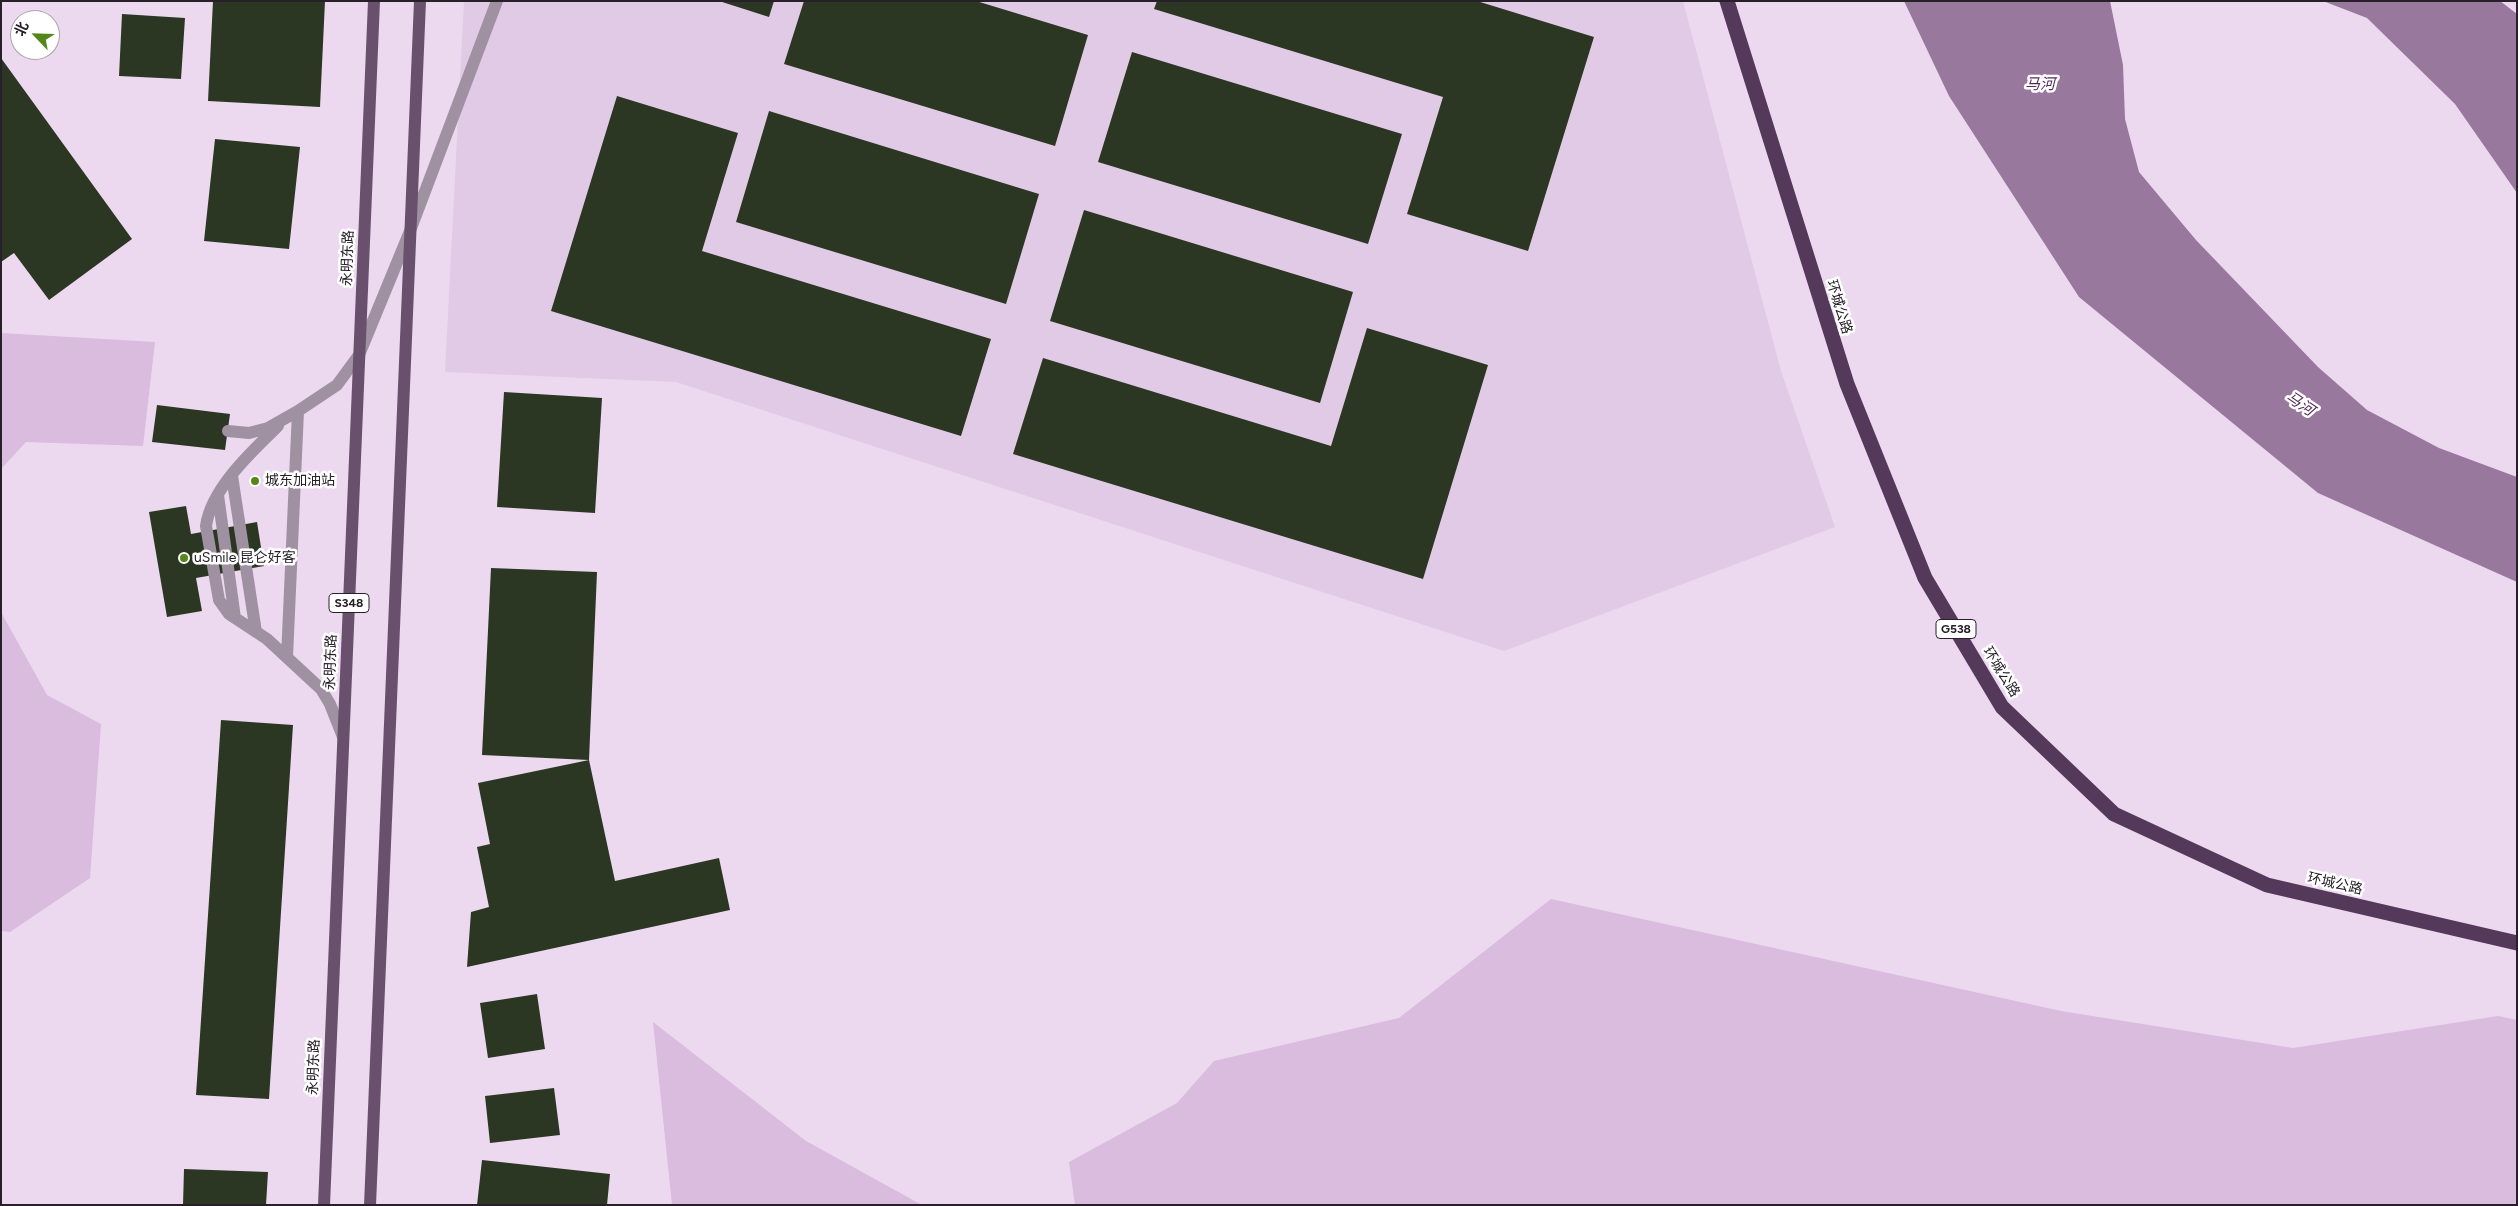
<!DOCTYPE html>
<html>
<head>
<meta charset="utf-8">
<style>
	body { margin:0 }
	#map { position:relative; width:2518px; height:1206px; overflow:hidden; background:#ecd9f0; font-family:Figtree,"Noto Sans SC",sans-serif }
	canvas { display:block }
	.frame { position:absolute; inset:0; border:2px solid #272028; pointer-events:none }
	.north { position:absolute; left:10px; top:10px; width:50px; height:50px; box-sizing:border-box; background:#fff; border:1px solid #a9a6a9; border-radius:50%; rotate:294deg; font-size:14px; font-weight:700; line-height:20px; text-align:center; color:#272028 }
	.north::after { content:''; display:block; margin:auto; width:18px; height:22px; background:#558619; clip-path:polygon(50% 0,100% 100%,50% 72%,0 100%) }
</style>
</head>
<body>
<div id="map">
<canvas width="2518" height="1206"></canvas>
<div class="frame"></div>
<div class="north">北</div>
</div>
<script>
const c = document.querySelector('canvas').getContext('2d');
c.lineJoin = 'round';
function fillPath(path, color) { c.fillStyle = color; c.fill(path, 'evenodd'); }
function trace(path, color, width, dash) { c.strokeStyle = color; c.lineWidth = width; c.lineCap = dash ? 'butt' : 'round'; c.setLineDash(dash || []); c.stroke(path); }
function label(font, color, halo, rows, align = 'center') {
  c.font = font + ' Figtree,"Noto Sans SC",sans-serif'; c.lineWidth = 5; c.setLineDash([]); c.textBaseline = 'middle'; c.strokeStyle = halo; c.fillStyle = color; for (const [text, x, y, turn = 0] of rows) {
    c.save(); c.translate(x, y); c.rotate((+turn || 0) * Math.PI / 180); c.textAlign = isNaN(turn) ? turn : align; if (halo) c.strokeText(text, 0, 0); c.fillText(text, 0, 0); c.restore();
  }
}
const built = new Path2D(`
	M464,1H1683L1781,371L1835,527L1504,651L676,382L445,372Z`);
const green = new Path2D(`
	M1,333L155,342L143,446L26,442L1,469Z
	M1,612L47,695L101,724L90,878L10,932L1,931Z
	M1551,899L2061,1011L2293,1048L2498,1016L2517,1020V1205H1075L1069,1162L1177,1103L1214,1061L1399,1018Z
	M653,1022L806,1141L922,1205H672Z`);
const water = new Path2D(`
	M1904,1H2110L2123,65L2125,119L2139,172L2196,240L2318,367L2367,410L2439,448L2517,477V582L2318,493L2079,297L1949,96Z
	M2323,1H2500L2517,14V193L2455,104L2367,18Z`);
const building = new Path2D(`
	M213,1H325L320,107L208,101Z
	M719,1H774L769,17Z
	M804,1H976L1088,35L1055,146L784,64Z
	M1157,1H1477L1594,37L1528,251L1407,214L1443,97L1154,9Z
	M122,14L185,18L181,79L119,76Z
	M1132,52L1402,134L1368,244L1098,162Z
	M1,58L132,239L49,300L14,253L1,262Z
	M617,96L738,133L702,251L991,339L961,436L551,311Z
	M769,111L1039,194L1006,304L736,222Z
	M215,139L300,147L289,249L204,241Z
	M1084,210L1353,292L1320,403L1050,321Z
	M1367,328L1488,365L1423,579L1013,454L1043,358L1331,446Z
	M504,392L602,398L595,513L497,507Z
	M157,405L230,414L225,450L152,442Z
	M186,506L191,534L257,522L264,566L196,578L202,611L167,617L149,512Z
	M491,568L597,572L589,760L615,881L719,858L730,910L467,967L471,912L489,907L477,847L490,844L478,783L589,760L482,755Z
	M221,720L293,725L269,1099L196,1095Z
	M537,994L545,1049L488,1058L480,1003Z
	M554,1088L560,1135L490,1143L485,1096Z
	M482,1160L610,1174L607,1205H477Z
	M184,1169L268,1172L266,1205H183Z`);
const minor = new Path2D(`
	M278,426C252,451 211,489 206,526L219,600L229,614L267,639L321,689L330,704L343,737
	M228,431L249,433L268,428L298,411L337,385L359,355L410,231L497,1
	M232,476L256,632
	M218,495L235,618
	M287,657L298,411`);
const major = new Path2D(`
	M324,1205L374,1
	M370,1205L420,1`);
const highway = new Path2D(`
	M1727,1L1847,384L1925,578L2002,707L2114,814L2267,885L2517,943`);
const markers = [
	[255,481,5,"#558619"],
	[184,558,5,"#558619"]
];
const shields = [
	[349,603,40],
	[1956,629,40]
];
const shieldNames = [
	["S348",349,603],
	["G538",1956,629]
];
const streetNames = [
	["永明东路",348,258,-88],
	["环城公路",1839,307,73],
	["永明东路",331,662,-88],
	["环城公路",2001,672,58],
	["环城公路",2335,884,13],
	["永明东路",314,1067,-88]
];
const poiNames = [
	["城东加油站",265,481],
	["uSmile 昆仑好客",194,558]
];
const waterNames = [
	["马河",2040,85],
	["马河",2300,404,34]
];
fillPath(built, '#e1cae5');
fillPath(green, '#d9bcde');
fillPath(water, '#98789d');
fillPath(building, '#2c3723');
trace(minor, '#9f91a2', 12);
trace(major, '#69506d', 12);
trace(highway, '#55395a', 15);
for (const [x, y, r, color] of markers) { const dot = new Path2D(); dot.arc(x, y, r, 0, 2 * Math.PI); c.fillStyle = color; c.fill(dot); trace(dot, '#fff', 2); }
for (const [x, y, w] of shields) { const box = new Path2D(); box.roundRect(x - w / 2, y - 9.5, w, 19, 4); c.fillStyle = '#fff'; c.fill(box); trace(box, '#272028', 1); }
label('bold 12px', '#272028', null, shieldNames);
label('14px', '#272028', '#fff', streetNames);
label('14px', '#272028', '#fff', poiNames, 'left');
label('italic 15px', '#542a5c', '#fff', waterNames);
</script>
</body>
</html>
